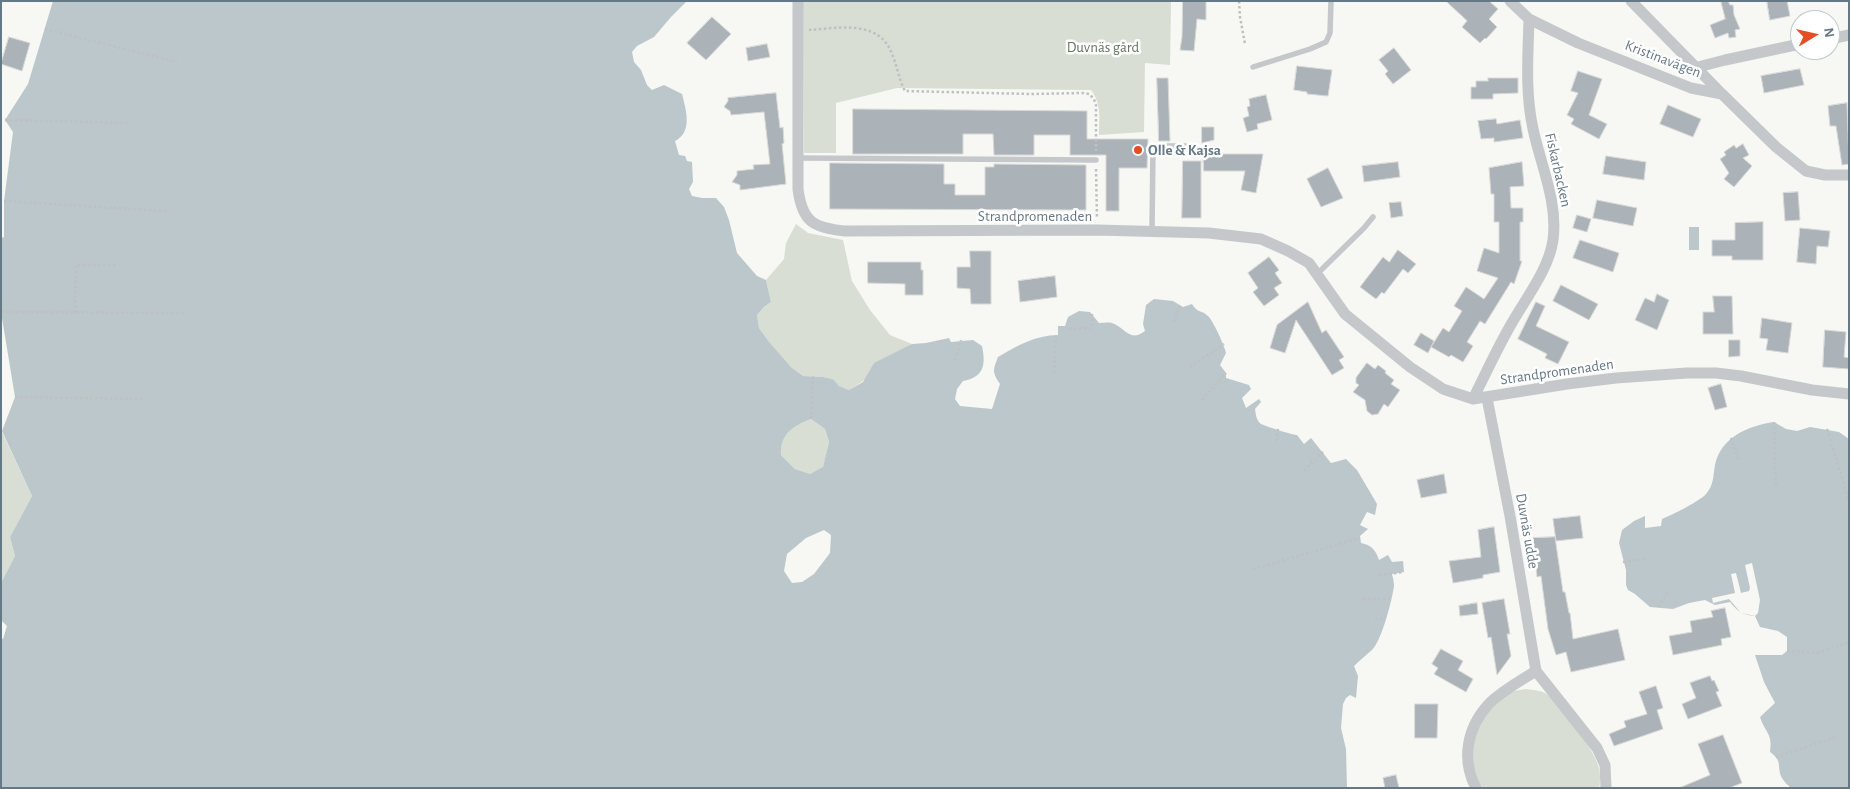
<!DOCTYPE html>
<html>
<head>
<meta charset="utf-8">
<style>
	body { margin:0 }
	#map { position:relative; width:1850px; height:789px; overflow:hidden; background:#f7f7f3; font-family:"Alegreya Sans",sans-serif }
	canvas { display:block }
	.frame { position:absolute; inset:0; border:2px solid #657885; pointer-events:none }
	.north { position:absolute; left:1790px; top:10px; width:50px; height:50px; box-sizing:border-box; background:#fff; border:1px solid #c1c9ce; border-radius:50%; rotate:81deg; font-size:14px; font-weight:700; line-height:20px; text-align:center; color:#657885 }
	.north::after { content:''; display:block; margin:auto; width:18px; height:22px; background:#e54d25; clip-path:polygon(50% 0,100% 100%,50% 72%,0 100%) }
</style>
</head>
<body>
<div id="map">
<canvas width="1850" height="789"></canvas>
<div class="frame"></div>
<div class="north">N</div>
</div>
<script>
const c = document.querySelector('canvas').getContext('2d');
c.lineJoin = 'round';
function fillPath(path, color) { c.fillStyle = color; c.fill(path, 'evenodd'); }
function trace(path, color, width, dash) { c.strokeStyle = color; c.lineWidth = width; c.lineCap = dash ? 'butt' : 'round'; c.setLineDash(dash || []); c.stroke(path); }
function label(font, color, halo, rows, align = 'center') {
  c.font = font + ' "Alegreya Sans",sans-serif'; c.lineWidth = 5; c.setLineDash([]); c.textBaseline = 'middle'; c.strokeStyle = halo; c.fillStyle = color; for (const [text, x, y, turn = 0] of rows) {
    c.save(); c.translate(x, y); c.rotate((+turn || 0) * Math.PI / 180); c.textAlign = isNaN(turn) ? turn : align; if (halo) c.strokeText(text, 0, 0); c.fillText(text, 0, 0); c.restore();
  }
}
const green = new Path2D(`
	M803,1H1171L1170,65L1145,63L1144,132L1099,135C1099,119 1102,104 1091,90L897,88L836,103V153H804Z
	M796,224L808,233L843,240L852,281L870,310L890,335L912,344C890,357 872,377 849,390L838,386L833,379L823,377L803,376L791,367L769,343L759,328L757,315L764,307L771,302L766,280L784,259L786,243Z
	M811,419L825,429L829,442L823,468L810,474L795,469L781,455C780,434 793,426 811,419Z
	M1,430L32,496L10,537L15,556L1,583Z
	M1526,689C1532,690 1539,690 1545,693C1559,702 1593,748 1598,765C1600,772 1601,780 1599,788H1482C1473,774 1469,754 1474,738C1478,723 1499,697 1514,691C1517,690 1522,690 1526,689Z`);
const water = new Path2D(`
	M53,1H687L671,17L654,37L637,46L632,52L634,62L641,70L647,85L652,90L664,85L682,94C686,110 693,132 675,141L679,155L685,156L687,161L692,162L693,182L689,189L692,196L702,198H716L724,207L729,220L737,253L757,276L766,280L771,302L764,307L757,315L759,328L769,342L791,367L803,376L823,377L833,379L839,386L849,390L863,382L874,363L912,344L926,343L949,338L951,342L973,340L982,346C986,365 984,377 963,381L957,389L955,399L960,406L992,409L1000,384C992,372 993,370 998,357C1016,346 1036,335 1058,335V326H1065L1068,317L1079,311L1090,312L1099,323C1103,323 1108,322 1112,323C1125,327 1129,343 1145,331L1143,324L1146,305L1154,299L1173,301L1183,307L1192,304C1197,313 1202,310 1208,316C1213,320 1225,347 1226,353L1220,365L1226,373V378L1249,385L1251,389L1242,398L1246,408L1259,399L1261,402L1255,409C1256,415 1256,420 1261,424C1265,426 1292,435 1297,435L1304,444L1311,438L1331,463L1346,459L1357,470L1377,504L1375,515L1367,512L1360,525L1368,529L1360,536L1361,543C1371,545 1376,550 1379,560L1388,555L1392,562L1403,561L1404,572L1392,574C1393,578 1394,582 1394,586C1392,600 1382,640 1372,650C1366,655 1360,660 1354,666L1358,676L1356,698L1350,695L1346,698L1343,704L1341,728L1346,749L1347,788H1V638L3,639L7,626L1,620V583L15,556L10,537L32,496L2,431L15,397L1,312V238L4,237V201L13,132L5,120L28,84ZM811,419L825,429L829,442L823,467L810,474L795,469L781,455C780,434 793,426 811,419ZM824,530L831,535L830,553L814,574L802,582L792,583L784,571L787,554L806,538Z
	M1689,227H1699V250H1689Z
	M1774,422L1786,429L1797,431L1810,427L1839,432L1849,439V788H1791C1788,785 1784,782 1782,778C1776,767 1784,762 1770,752C1773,733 1765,733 1760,717L1775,703L1764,682L1755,655H1782L1787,651V637L1778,631L1760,627L1755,616C1743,615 1738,612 1730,602L1715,605L1705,600L1689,603L1673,609L1650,607L1635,594L1628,590L1626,585V570L1619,543L1622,530L1634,521L1645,516V528L1661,526L1662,519C1672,515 1700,501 1706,494C1714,485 1713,476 1715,465C1721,437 1748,426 1774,422Z`);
const pier = new Path2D(`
	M1752,563L1760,600L1758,613L1755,616L1741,613L1729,599L1713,603L1712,598L1735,593L1731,574L1736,573L1741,593L1749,591L1750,588L1745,565Z`);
const building = new Path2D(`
	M1183,1H1206V20L1197,19L1194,51L1180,50L1182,37Z
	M1446,1H1489L1498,9L1489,19L1497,27L1486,39L1485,38L1480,43L1462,27L1467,21Z
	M1721,1H1728L1730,5H1733L1734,15L1740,29L1735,30L1736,37L1729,38L1728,33L1715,38L1710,25L1725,19Z
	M1767,1H1787L1790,16L1770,20Z
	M712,17L731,34L706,60L687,43Z
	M9,37L30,43L22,71L1,64Z
	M767,44L770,57L748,61L746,48Z
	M1394,48L1411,70L1393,84L1385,74L1388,71L1379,60Z
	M1297,66L1332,70L1328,96L1307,94V92L1294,90Z
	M1800,69L1804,85L1764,93L1761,76Z
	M1578,71L1602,79L1589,115L1607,124L1599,139L1571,124L1574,119L1567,115L1578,93L1571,91Z
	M1157,78H1168L1170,141H1159Z
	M1488,78H1518V93L1493,94V99H1471V87H1476V81H1488Z
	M776,93L780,128L783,127L784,143L782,144L786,184L740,190V185L732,182L737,175V171L754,169L753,165L770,164L764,112L731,115L730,111L724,107L728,101V98Z
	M1266,95L1272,120L1257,124L1258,129L1247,132L1243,118L1249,116L1247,107L1250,106L1249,99Z
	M1847,103L1849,164L1842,165L1836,126H1830L1828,106Z
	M1668,105L1701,119L1693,137L1660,124Z
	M853,109L1087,111V139H1148L1147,168H1119V211H1106V155H1070V135H1034V155H994L993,134H963V154H853Z
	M1496,119L1497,124L1520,120L1523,138L1494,142V138L1481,139L1478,121Z
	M1202,127H1214V140L1202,143Z
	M1743,144L1749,155L1743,158L1752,166L1734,187L1724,179L1729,173L1720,159L1726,155L1724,152L1734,145L1736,148Z
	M1203,154H1263L1256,193L1241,190L1245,171H1204Z
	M1606,156L1646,162L1644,180L1603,174Z
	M1183,161H1201V218H1182Z
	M1398,162L1400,177L1364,182L1362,166Z
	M1522,162L1524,186L1510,187L1511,208H1523V222H1520V261H1522L1514,284L1511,282L1485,324L1480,321L1467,342L1473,346L1463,362L1451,355L1449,357L1431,347L1443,328L1449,332L1462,311L1454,306L1466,287L1484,299L1498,278L1477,271L1484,248L1499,253V222H1494V194H1491L1489,168Z
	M830,163L944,164V184H955V195H985V167H994V164L1086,165V210L830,209Z
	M1328,168L1343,198L1321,207L1307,179Z
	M1798,192L1800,220L1785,221L1783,193Z
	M1597,200L1637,208L1633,226L1593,218Z
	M1401,202L1403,216L1391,218L1389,203Z
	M1577,215L1591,219L1587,232L1573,228Z
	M1763,222V260H1732V256H1712V240H1735V223Z
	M1800,228L1830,231L1828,247L1817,246L1816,264L1797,262Z
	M1580,240L1619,253L1613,272L1573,258Z
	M1398,250L1416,264L1408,273L1403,269L1384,294L1382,292L1376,299L1360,287L1383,257L1389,262Z
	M970,251H991V304H971L970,289L957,288V267H970Z
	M1269,257L1279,270L1275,273L1282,283L1274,288L1279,295L1264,306L1253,292L1258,288L1248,273Z
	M868,262H921V270H923V295H905V284L868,283Z
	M1055,276L1057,297L1020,302L1018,281Z
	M1561,285L1598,304L1589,320L1553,301Z
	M1657,294L1669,300L1657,330L1635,320L1645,298L1654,302Z
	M1713,296H1732L1733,334H1703V312H1714Z
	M1308,302L1322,333L1326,330L1344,357L1339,360L1344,368L1332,375L1296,320L1285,353L1270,348L1277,325Z
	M1536,302L1545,306L1536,326L1569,342L1558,364L1545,358L1547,354L1518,339Z
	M1762,318L1792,323L1788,353L1766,350L1768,339L1760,338Z
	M1825,330L1846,332L1844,357L1849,358V369L1823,367Z
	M1421,333L1434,341L1428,353L1414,345Z
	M1729,340H1740V356L1729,357Z
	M1367,363L1375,369L1378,365L1386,371L1385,373L1394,380L1391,384L1400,390L1388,407L1384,404L1378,414L1372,415L1367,411L1365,400L1353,392L1359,385L1356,383V378Z
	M1721,384L1727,407L1715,410L1708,388Z
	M1444,474L1447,493L1421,498L1417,480Z
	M1580,516L1583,538L1556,541L1553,519Z
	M1494,527L1500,572L1483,575V578L1453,583L1449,561L1481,557L1478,530Z
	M1555,537L1563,592H1565L1569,613H1570L1573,639L1618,629L1625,660L1571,672L1566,652L1556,655L1548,629L1541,576L1537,577L1533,538Z
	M1504,599L1510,634H1507L1511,656L1497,675L1491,637L1488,638L1482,603Z
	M1477,603L1478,614L1460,616L1459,606Z
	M1725,608L1731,637L1721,639L1722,645L1673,655L1669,636L1692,632L1690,621L1713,617L1711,611Z
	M1441,649L1463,661L1458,670L1473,679L1466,692L1434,674L1438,668L1432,664Z
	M1710,676L1712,681L1714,680L1719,691L1716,692L1722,706L1688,719L1682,704L1696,698L1690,683Z
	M1656,686L1663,708L1657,710L1663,729L1614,746L1609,734L1626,727L1624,721L1647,714L1639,692Z
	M1415,704H1438L1437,738H1415Z
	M1723,735L1742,783L1729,788H1679L1710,775L1698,744Z
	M1396,775L1399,788H1385L1383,778Z`);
const path = new Path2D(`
	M1239,1L1240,17L1245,44
	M45,29L177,62
	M809,30C839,28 879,19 892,54C897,65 899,80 905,91L1030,94L1083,93L1089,94L1094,99L1096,105V151
	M5,120L130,123
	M1096,169L1097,219
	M4,201L166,211
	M1,312L183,313
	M75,313L76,265H118
	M1174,322L1180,306
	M1069,329L1092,328V314
	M955,360L961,340
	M1190,367L1224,344
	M1054,373L1056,335
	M15,397L145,399
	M1202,400L1226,373
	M811,419L813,376
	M1774,422L1776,486
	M1827,429L1849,501
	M1731,438L1738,459
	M1276,441L1278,429
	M1304,471L1323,452
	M1623,562L1647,559
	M1253,569L1360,538
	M1379,575L1404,572
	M1363,599H1391
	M1658,607L1668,592
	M1375,618L1385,619
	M1787,651L1817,653L1849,642
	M1776,757L1835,737`);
const service = new Path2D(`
	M1253,67L1310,49L1326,42L1330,33L1331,1
	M798,158L1096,160
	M1152,232L1153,146H1193
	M1317,274L1364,228L1373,217`);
const minor = new Path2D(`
	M798,1V189C802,222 814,228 845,231L1097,230L1209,233L1261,239L1288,251L1309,263L1345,314L1410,367L1443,389L1473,399L1567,384L1616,378L1687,373H1716L1741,376L1812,390L1849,394
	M1510,1L1529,19L1578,43L1691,88L1722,94L1776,147L1806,171L1825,175H1849
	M1631,1L1722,94
	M1830,39L1849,35
	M1698,67L1725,60L1800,44
	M1487,398L1510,516L1536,671L1597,748L1605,765L1606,788
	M1473,399C1485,375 1496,351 1509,328C1523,302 1549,270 1553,240C1558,202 1541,166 1533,129C1525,92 1528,56 1529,19
	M1476,788C1461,760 1467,728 1488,705C1497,694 1523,679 1536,671`);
const markers = [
	[1138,150,5,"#e54d25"]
];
const parkNames = [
	["Duvnäs gård",1103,47]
];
const streetNames = [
	["Kristinavägen",1663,59,21],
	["Fiskarbacken",1558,170,77],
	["Strandpromenaden",1035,216],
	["Strandpromenaden",1557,372,-8],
	["Duvnäs udde",1527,531,80]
];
const poiNames = [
	["Olle & Kajsa",1148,150]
];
fillPath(green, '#d8ded4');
fillPath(water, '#bcc7cb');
fillPath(pier, '#f7f7f3');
fillPath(building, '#abb3b9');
trace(building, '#d8d8d6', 1);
trace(path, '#bec0c2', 2.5, [2.5, 2.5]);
trace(service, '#c4c8cb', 5.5);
trace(minor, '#c4c8cb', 11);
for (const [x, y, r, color] of markers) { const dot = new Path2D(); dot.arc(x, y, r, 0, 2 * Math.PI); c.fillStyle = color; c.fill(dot); trace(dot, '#fff', 2); }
label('15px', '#667760', '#fff', parkNames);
label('15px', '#657885', '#fff', streetNames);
label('bold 15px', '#657885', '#fff', poiNames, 'left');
</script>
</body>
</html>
